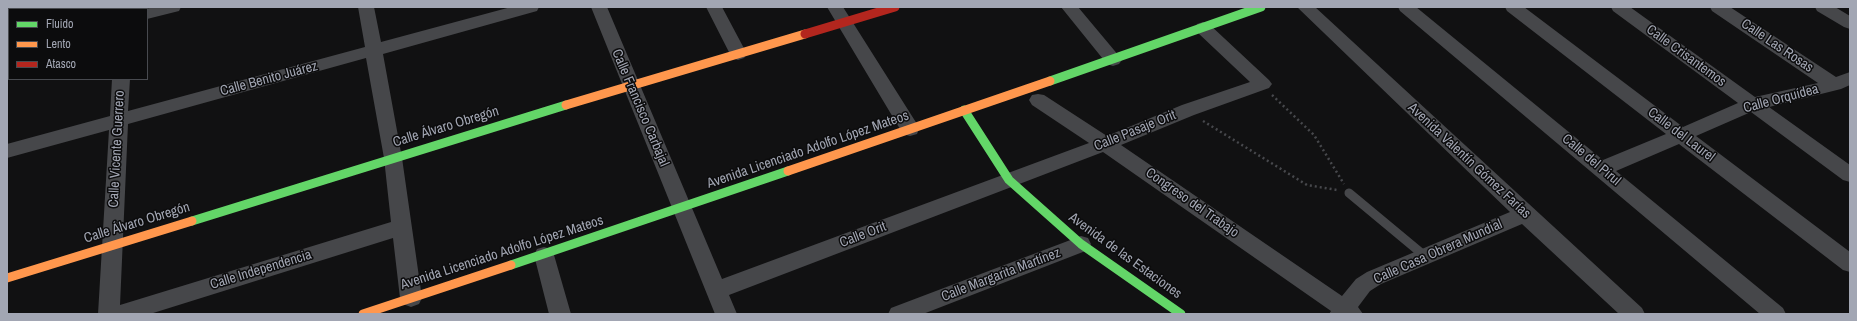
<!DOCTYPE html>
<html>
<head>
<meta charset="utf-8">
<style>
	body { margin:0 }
	#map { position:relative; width:1857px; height:321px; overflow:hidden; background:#111112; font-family:"Archivo Narrow",sans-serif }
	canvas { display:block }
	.frame { position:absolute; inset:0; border:8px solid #a2a6b3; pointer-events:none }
	.legend { position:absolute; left:8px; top:8px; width:140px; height:72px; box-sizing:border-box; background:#0c0c0d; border:1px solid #484a4f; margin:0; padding:5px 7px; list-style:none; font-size:12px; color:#a2a6b3 }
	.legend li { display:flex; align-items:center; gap:8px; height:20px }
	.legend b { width:20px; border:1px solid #484a4f }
</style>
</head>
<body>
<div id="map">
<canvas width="1857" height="321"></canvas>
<div class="frame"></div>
<ul class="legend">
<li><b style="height:5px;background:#63d668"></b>Fluido</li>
<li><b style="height:5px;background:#ff974d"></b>Lento</li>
<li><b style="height:5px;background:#b3261e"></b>Atasco</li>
</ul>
</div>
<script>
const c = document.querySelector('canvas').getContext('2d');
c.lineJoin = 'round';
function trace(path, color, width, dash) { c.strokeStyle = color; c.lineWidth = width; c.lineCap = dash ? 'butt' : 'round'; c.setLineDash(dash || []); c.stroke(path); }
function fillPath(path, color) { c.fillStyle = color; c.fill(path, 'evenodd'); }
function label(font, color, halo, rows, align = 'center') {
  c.font = font + ' "Archivo Narrow",sans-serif'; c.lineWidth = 3; c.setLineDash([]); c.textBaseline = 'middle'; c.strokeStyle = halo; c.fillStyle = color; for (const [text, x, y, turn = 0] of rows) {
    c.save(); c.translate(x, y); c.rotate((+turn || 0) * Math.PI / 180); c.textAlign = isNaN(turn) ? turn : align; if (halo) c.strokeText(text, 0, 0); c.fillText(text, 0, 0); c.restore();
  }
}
const path = new Path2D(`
	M1272,95L1314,135L1344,184
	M1203,121L1307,185L1337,190`);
const lane = new Path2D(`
	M1349,193L1426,257`);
const street = new Path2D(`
	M38,7H63L62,9H37Z
	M100,7H116V9H100Z
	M153,7H181L179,11L147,19V9H145Z
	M358,7H374L381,42L511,7H539L537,11L383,54L402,158L422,298L419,304L411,307L403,304L400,298L393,238L150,314H98L109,130L7,158V144L110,116L112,79H130L128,111L365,47ZM366,58L384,158L391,222L120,305L128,124Z
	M591,7H607L722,279L1089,143L1032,105L1029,100L1032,95L1038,94L1044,95L1107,136L1182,105L1250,82L1197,32L1195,28L1197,24L1203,22L1209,24L1269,80L1272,84L1269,88L1194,115L1121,145L1342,296L1356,279L1367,272L1510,212L1297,7H1315L1642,308L1645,314H1619L1522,224L1381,284L1370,291L1358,307L1363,314H1329L1331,311L1103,152L729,295L737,314H715Z
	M706,7H722L747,54L744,58L738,60L732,58Z
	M827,7H843L917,124L919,129L917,134L910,136L903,134Z
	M1061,7H1078L1119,56L1122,60L1119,64L1113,66L1107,64Z
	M1398,7H1416L1603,160L1666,134L1507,11L1505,7H1524L1683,127L1738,103L1613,11L1611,7H1630L1755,97L1818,83L1712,11L1710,7H1730L1836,77L1850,72V85L1841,89L1769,107L1850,165V182L1843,180L1751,112L1696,136L1850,252V272L1843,270L1679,144L1616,171L1783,308L1786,314H1760L1400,11Z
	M1815,7H1835L1850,16V29L1844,27L1817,11Z
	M7,10H9V22H7Z
	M9,41V53L7,54V42Z
	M1081,236L1088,238L1091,244L1088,250L923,314H888L891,308Z
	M544,247L551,249L554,255L571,314H549L534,255L537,249Z`);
const fast = new Path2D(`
	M1050,81L1261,7
	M964,110L1009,180L1081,244L1181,314
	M192,221L566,105
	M511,265L788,171`);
const slow = new Path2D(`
	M566,105L805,34
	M788,171L1050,81
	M7,278L192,221
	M363,314L511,265`);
const jam = new Path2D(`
	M805,34L895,7`);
const streetNames = [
	["Calle Las Rosas",1777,46,34],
	["Calle Crisantemos",1686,56,36],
	["Calle Benito Juárez",269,79,-15],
	["Calle Orquídea",1781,99,-15],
	["Calle Francisco Carbajal",640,108,67],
	["Calle Álvaro Obregón",446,127,-17],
	["Calle Pasaje Orit",1135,131,-22],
	["Calle del Laurel",1681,135,37],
	["Calle Vicente Guerrero",117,149,-87],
	["Avenida Licenciado Adolfo López Mateos",808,150,-19],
	["Calle del Pirul",1591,160,40],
	["Avenida Valentín Gómez Farías",1469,161,43],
	["Congreso del Trabajo",1192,203,35],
	["Calle Álvaro Obregón",137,223,-17],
	["Calle Orit",863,235,-21],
	["Calle Casa Obrera Mundial",1438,252,-24],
	["Avenida Licenciado Adolfo López Mateos",502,253,-18],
	["Avenida de las Estaciones",1125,256,36],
	["Calle Independencia",261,270,-17],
	["Calle Margarita Martínez",1001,275,-21]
];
trace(path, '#47484c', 2.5, [2, 3]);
trace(lane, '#46474a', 9);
fillPath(street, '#46474a');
trace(fast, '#63d668', 9);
trace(slow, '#ff974d', 9);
trace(jam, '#b3261e', 9);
label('14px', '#a2a6b3', '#0c0c0d', streetNames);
</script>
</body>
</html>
